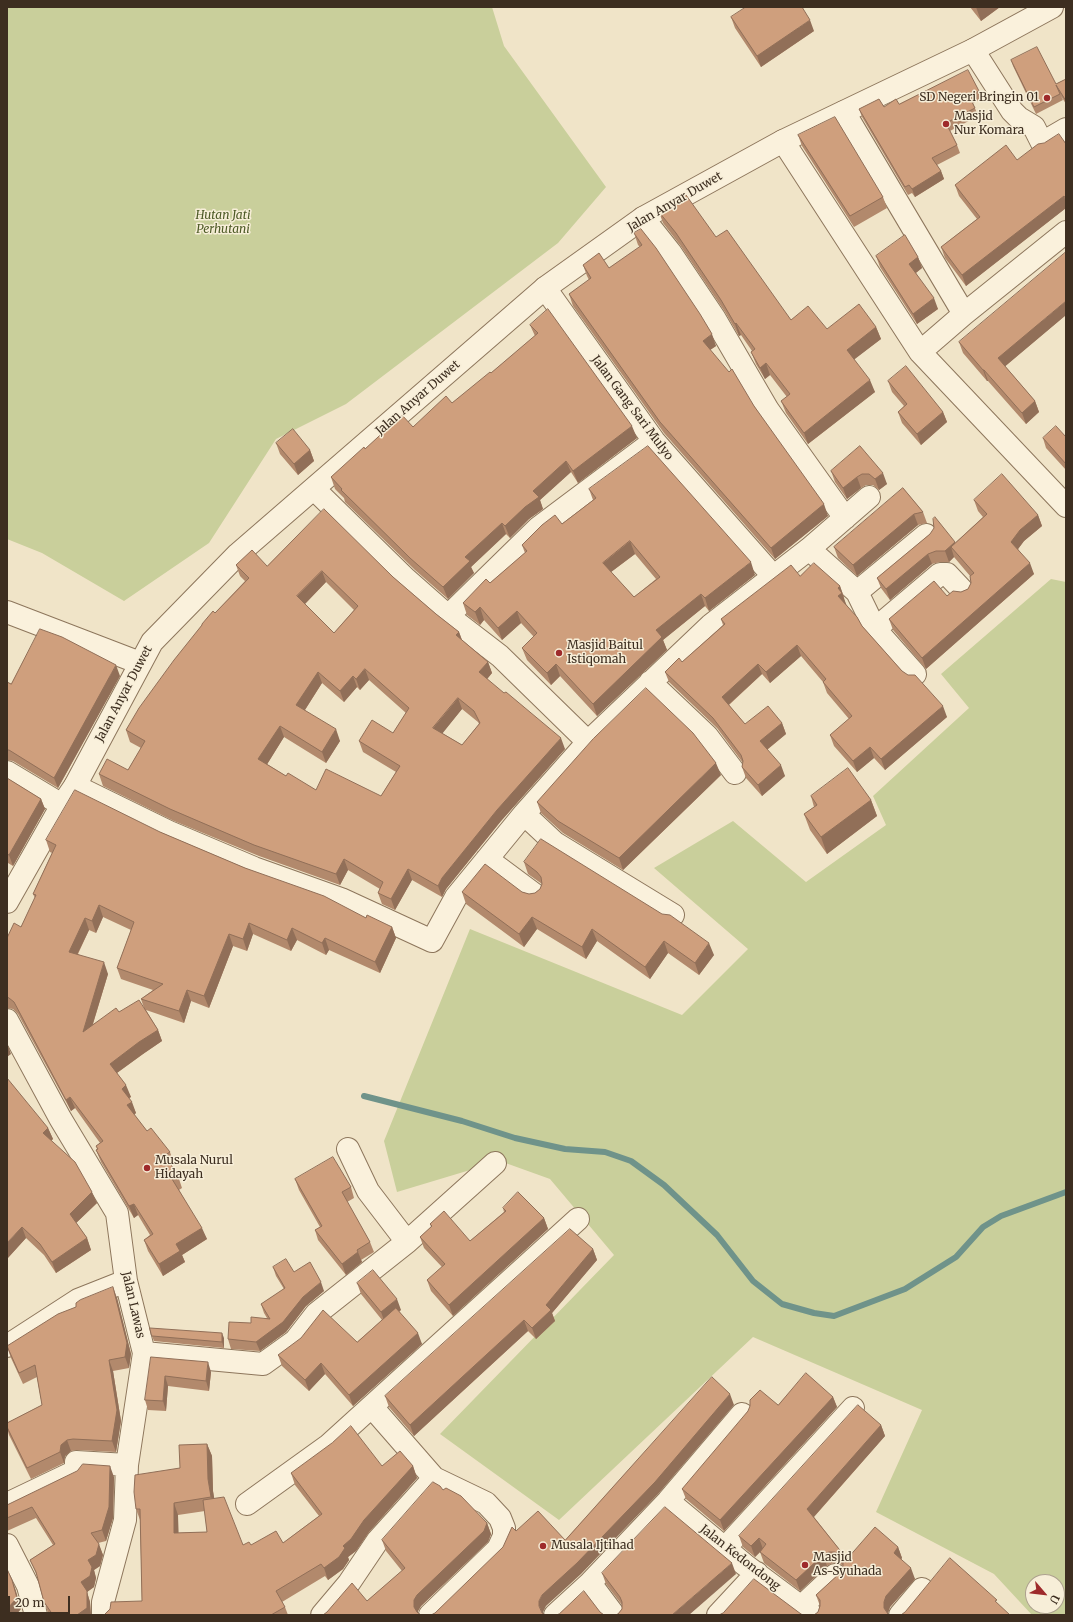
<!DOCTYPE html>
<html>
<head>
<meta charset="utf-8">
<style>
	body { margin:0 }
	#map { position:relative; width:1073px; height:1622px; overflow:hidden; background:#f0e4c8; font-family:Merriweather,serif }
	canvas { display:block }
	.frame { position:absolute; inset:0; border:8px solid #3d2e20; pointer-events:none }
	.north { position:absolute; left:1025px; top:1574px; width:40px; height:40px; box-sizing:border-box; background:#f7eed8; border:1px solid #ada18e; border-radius:50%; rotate:118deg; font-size:11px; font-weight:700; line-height:16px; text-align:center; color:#3d2e20 }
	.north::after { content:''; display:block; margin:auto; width:14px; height:18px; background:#9e2a2b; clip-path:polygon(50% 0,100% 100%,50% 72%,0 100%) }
	.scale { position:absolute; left:8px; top:1596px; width:62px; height:18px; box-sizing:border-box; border:2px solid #3d2e20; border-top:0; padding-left:5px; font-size:12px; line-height:14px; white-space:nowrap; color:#3d2e20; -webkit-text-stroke:3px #f7eed8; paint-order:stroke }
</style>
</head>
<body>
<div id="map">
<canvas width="1073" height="1622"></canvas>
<div class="frame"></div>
<div class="north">U</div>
<div class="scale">20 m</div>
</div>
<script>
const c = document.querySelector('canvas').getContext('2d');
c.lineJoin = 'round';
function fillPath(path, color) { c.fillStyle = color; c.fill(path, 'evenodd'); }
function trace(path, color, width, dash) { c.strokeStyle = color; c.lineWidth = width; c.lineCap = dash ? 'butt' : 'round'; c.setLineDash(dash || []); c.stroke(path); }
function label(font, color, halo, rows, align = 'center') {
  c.font = font + ' Merriweather,serif'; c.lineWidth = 3; c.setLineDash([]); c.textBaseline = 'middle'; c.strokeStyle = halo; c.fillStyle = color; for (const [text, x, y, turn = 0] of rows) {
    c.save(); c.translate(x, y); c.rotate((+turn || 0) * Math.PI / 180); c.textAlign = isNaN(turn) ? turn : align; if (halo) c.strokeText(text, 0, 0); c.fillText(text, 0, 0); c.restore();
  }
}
const green = new Path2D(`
	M7,7H492L504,46L606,187L558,243L346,404L276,439L209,543L124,601L42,553L7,539Z
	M1051,579L1066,582V1615H1032L994,1574L876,1512L922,1410L753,1337L559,1520L440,1434L614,1255L550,1179L500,1161L397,1192L384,1141L470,929L682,1015L748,949L654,868L733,821L806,882L886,825L873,796L969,708L941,674ZM1033,1582H1057V1606H1033Z`);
const stream = new Path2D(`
	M364,1096L462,1121L515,1138L565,1149L605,1152L631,1161L664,1185L717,1235L753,1281L782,1304L814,1313L834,1316L905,1289L956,1257L983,1227L1001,1216L1066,1192`);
const minor = new Path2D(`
	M973,50L1012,111L1019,118L1034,127L1042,143L1066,129
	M844,112L964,314L920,352L1066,506
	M783,141L920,352
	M643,218L670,252L715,319L768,410L845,518
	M545,288L654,441L774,577
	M964,314L1066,232
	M314,489L406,579L448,616L500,656L588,742
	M809,549L857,592L875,629L915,674
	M857,592L926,535
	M7,612L140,663
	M448,616L538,528L654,441
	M875,629L940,574H947L963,591
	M650,682L707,736L735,773
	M7,772L62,805
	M75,786L169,832L254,868L341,899L432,941L456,897L524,814L588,742L711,625L809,549L869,497
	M524,814L555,843L673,915
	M487,859L534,894
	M7,1020L60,1118L117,1213L126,1281L144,1353L127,1465L125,1520L103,1602V1615
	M348,1149L368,1191L407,1242
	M7,1346L78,1300L126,1281
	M144,1353L263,1364L295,1341L316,1314L407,1242L495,1163
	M372,1407L434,1478L486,1503L500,1518L504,1528V1536L498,1549L430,1615
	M668,1501L745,1565L812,1615
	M7,1504L76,1471V1462L127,1465
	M247,1504L329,1445L578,1219
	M7,1545L28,1586L36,1615
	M725,1548L853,1408
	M590,1583L668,1501L742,1414
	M802,1606L835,1575
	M322,1615L349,1583L378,1540L434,1478
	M555,1615L590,1583L614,1615
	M718,1615L757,1573
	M900,1615L922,1589`);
const tertiary = new Path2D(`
	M7,902L62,805L75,786L152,642L238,554L545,288L643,218L783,141L973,50L1052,7`);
const wall = new Path2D(`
	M970,7H1000L981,21Z
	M731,17L814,31L761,67L735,28Z
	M1011,60L1056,84L1066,79V104L1061,96L1063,100L1036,114L1013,66Z
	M979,91L982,99L973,103L978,116L950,131L957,145L960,153L937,165L941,171L944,179L915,197L912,193L908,195L862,117L859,109L884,107Z
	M798,135L883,197L887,208L854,227L802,146Z
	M1066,144V208L966,286L945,258L941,247L977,219L959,196L955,185L1017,160Z
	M659,212L716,237L791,320L827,329L876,327L881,339L854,359L875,392L808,444L786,413L781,401L787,397L770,375L765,379L756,364L751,352L752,351L741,335L739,336L725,312L680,245L663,223Z
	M634,233L716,346L710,350L754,406L828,516L775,559L664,433L573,306L569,294L589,280L587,276L583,265L609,268L640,247L638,245Z
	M876,256L918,257L922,268L916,273L938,309L917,324L880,267Z
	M1066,315L1005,366L1035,401L1039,412L1026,424L988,381H987L963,353L959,342Z
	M530,325L637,438L578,483L571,472L540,500L543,509L529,519L510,538L506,534L471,567L474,573L448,599L415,570L345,502L344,498L335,489L331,477L365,449L413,427L452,403L491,373L535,336Z
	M888,381L943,412L947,422L921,445L902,423L898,412L904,406L892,392Z
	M1066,437V470L1046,448L1043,438Z
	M276,443L310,450L314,461L298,475L280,454Z
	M860,446L887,484L879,490L873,485H866L861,488L847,499L835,482L831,471Z
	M903,488L923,512L927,523L918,525L857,576L838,558L834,547Z
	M589,489L755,575L709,611L705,606L663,640L667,650L597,716L560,676L551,685L527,660L522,648L534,637L521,623L502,640L484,620L480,625L467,615L463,603L490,583L525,553L522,545L562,524L593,500ZM635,554L656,579L634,597L611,572Z
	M974,500L1038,515L1042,526L1024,541L1018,549L1034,574L926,669L893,630L889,619L947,596L961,592L968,589L971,583L970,576L954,557L949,562H940L932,564L890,600L881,588L877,578L930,534L955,543L983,517L978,511Z
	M236,565L267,566L393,577L436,614L459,632L462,640L488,662L492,673L487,679L565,749L501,821L446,889L442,897L412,880L395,910L382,904L378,893L380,889L348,870L340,885L259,856L174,821L103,786L99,774L128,770L141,748L130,742L126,730L202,625V624L215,613L245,581L240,576ZM326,582L354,610L334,633L305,604ZM369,680L406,713L393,733L359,741L363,752L396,772L381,796L316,790L286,776L267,764L284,737L326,763L340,741L305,710L322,683L344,702L357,687L360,690ZM462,709L478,722L479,724L462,745L442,733Z
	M800,576L840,586L844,597L843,598L846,604L862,626L902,671L947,717L885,770L874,758L857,772L834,746L830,735L849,719L827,693L823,682L801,656L770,683L762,674L729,705L745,724L782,723L786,734L767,750L785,776L762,796L746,778L742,767L743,763L717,728L669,682L665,672L682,662L723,625L721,619Z
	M120,676L58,788L13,761L7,760V682L11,684Z
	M721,775L623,870L563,833L541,813L537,802Z
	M7,778L41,799L45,809L13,866L8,863L7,864Z
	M811,796L871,800L877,816L827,854L810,830L804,814L814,807Z
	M160,832L245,868L366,918L392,927L396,938L380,973L329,950L326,955L297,940L291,951L253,934L247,951L233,946L209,1008L191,1001L184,1023L146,1010L158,1030L162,1041L143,1054L117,1073L131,1097L129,1098L136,1113L134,1115L147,1131L170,1152L174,1164L171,1166L178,1176L182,1188L179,1190L207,1239L182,1255L185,1262L163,1276L148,1251L144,1240L150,1235L138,1215L134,1218L101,1162L96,1150L97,1149L96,1146L100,1143L75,1108L71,1111L18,1014L13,1009L7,1008V938L21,927L35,898L33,894L52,853L50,852L46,840ZM103,917L131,930L117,968L121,979L153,990L141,999L144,1008L119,1012L93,1024L108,974L78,954L89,930L96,933Z
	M524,862L714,955L699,975L668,953L650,979L597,941L586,959L537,929L524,947L466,904L462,892H522L529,894L535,893L540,889L542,884L528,874Z
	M48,1128L53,1139L51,1141L97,1203L76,1223L87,1238L91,1250L56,1273L44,1255L26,1238L7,1259Z
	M295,1179L351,1187L354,1198L347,1202L370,1242L374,1252L361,1260L362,1262L346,1275L318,1240L315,1230L320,1227L299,1190Z
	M503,1208L544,1218L548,1229L453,1316L431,1291L427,1280L442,1267L424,1248L420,1237L431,1227L430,1224L470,1241L504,1212Z
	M593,1249L597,1260L552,1313L555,1321L536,1339L528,1331L414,1436L389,1407L385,1396Z
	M273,1267L294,1272L324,1291L306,1306L286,1332L260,1351L231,1349L228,1339L251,1323L267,1318L264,1313L261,1304L284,1289L276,1276Z
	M357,1283L401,1310L399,1311L422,1344L353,1406L325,1374L309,1391L282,1366L278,1355L357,1342L382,1320L361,1294Z
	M117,1298L131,1354L129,1368L113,1371L121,1421L116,1452L77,1450L71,1451L65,1456L64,1463L31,1479L9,1435L7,1428V1423L42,1405L37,1377L23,1384L11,1358L7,1347Z
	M152,1336L224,1338V1348L154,1341Z
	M151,1357L211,1372L209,1391L168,1386L166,1411L148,1410L145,1400Z
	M833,1397L837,1407L724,1531L686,1499L682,1489L778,1405Z
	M881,1425L885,1436L814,1517L847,1559L898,1547L902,1558L901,1559L915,1579L890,1607L888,1613V1614L818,1612L820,1606L816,1595L840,1573L843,1568V1566L839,1563H833L827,1566L800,1591L764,1563L760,1552L755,1557L743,1547L739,1536Z
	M207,1444L212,1456L213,1491L214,1498L243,1545H251L283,1543L319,1516L295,1485L291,1473L382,1466H413L417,1478L369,1532L356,1551L348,1557L349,1560L343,1569L328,1580L325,1576L282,1602L285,1607L288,1615H105L142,1601L140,1520L136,1509L180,1468ZM205,1511L207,1532L178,1533V1515Z
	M114,1477L113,1518L106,1541L98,1543L103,1555L100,1566L94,1570L96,1578L94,1587L87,1592L90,1602L91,1615H49L44,1602L38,1578L30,1560L53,1545L36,1518L7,1531V1505Z
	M443,1490L487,1523L491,1534L488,1542L421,1606L418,1611V1613L367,1601L402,1571L386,1551L382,1540Z
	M602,1573L736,1574L618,1614L622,1609V1605L606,1584Z`);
const shadedWall = new Path2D(`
	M976,7H1000L981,21Z
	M810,20L814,31L761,67L757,56Z
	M941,171L944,179L915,197L912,189Z
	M1064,196L1066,202V208L966,286L962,275Z
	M918,257L922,268L913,275L909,264Z
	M934,298L938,309L917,324L913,314Z
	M1066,301V315L1002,369L998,358Z
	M736,323L741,335L739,336L735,324Z
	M876,327L881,339L851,362L847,350Z
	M712,334L716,346L707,352L703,341Z
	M766,363L770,375L765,379L760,368Z
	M983,370H984L988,381H987Z
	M870,380L875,392L808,444L804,433Z
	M1035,401L1039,412L1026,424L1022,413Z
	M943,412L947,422L921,445L917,434Z
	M632,426L637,438L578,483L573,471Z
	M310,450L314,461L298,475L294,464Z
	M566,461L571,472L540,500L543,509L529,519L510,538L505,526L533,491Z
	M883,473L887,484L879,490L875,479Z
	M857,477L861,488L847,499L843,488Z
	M824,504L828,516L775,559L771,548Z
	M914,514L918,525L857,576L853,565Z
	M1038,515L1042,526L1024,541L1015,553L1011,542L1020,530Z
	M502,523L506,534L471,567L474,573L448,599L443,587L465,557Z
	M630,541L635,554L607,575L603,563Z
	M955,542L959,553L951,547L954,557L949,562L945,551Z
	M928,554L932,564L890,600L886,589Z
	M751,562L755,575L709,611L705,598Z
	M1030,563L1034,574L926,669L922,658Z
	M322,571L326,582L301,608L297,596Z
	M840,586L846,604L842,607L838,596V588Z
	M701,594L705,606L663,640L667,650L597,716L593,704L656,630Z
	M480,607L484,620L480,625L475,612Z
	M517,611L521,623L502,640L498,628Z
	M459,632L463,643L456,635Z
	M797,645L801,656L770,683L766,672Z
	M488,662L492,673L483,684L479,672Z
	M556,664L560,676L551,685L547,673Z
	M758,664L762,674L726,707L722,697Z
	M116,665L120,676L58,788L54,778Z
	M365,669L369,680L360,690L356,679Z
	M318,672L322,683L301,716L296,705Z
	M353,676L357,687L344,702L340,691Z
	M458,698L462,709L438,739L433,728Z
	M943,706L947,717L885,770L881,759Z
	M782,723L786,734L764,752L760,741Z
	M280,726L284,737L263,771L258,759Z
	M336,729L340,741L326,763L322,752Z
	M561,738L565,749L501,821L446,889L442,897L438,886L442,878L497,810Z
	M870,747L874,758L857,772L853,761Z
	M716,763L721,775L623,870L619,858Z
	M781,765L785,776L762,796L758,785Z
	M41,799L45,809L13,866L9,855Z
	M871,800L877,816L827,854L821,837Z
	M344,859L348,870L340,885L336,874Z
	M408,869L412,880L395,910L391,899Z
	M99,905L103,917L96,933L92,921Z
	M532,917L537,929L524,947L519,934Z
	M85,918L89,930L73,963L69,952Z
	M249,923L253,934L247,951L243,939Z
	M392,927L396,938L380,973L375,962Z
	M292,928L297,940L291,951L287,940Z
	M592,929L597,941L586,959L582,947Z
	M229,934L233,946L209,1008L204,996Z
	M325,938L329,950L326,955L322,943Z
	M664,941L668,953L650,979L645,967Z
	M709,943L714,955L699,975L695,963Z
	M104,962L108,974L87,1043L83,1032Z
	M187,990L191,1001L184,1023L179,1011Z
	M158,1030L162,1041L143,1054L114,1075L110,1064L139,1042Z
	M7,1043L11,1054L7,1057Z
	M126,1085L131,1097L126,1100L122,1089Z
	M70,1097L75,1108L71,1111L66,1100Z
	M132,1102L136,1113L131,1117L127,1105Z
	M48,1128L53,1139L47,1144L43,1133Z
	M92,1192L97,1203L74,1225L70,1214Z
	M134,1204L138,1215L134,1218L129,1206Z
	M544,1218L548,1229L453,1316L449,1305Z
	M22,1227L26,1238L7,1259V1243Z
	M202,1228L207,1239L182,1255L185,1262L163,1276L159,1264L176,1244Z
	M87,1238L91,1250L56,1273L52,1262Z
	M593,1249L597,1260L552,1313L555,1321L536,1339L532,1328L546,1305Z
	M358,1252L362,1262L346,1275L342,1264Z
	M321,1282L324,1291L306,1306L286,1332L260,1351L256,1342L303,1297Z
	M113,1287L117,1298L131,1354L129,1368L125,1357Z
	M397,1299L401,1310L385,1323L381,1312Z
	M524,1320L528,1331L414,1436L410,1425Z
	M222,1333L224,1338V1348L222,1342Z
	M418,1333L422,1344L353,1406L349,1395Z
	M109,1360L113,1371L121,1421L116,1452L112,1441Z
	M208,1362L211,1372L209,1391L206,1381Z
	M321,1363L325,1374L309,1391L305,1380Z
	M165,1376L168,1386L166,1411L163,1401Z
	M730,1394L734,1405L659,1493L581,1574L546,1606L543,1612V1615L539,1606V1601L542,1595Z
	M833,1397L837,1407L724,1531L720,1520Z
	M881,1425L885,1436L811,1520L807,1509Z
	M67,1440L71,1451L65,1456L64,1463L60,1452L61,1445Z
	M207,1444L212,1456L213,1491L216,1509L211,1497L208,1479Z
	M110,1466L114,1477L113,1518L106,1541L102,1530Z
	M413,1466L417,1478L369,1532L356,1551L348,1557L349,1560L343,1569L328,1580L324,1568L364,1520Z
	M174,1503L178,1515L179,1545L174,1533Z
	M487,1523L491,1534L488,1542L421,1606L418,1611V1615L414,1607V1600L417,1595Z
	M759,1538L763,1549L755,1557L751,1546Z
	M99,1544L103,1555L100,1566L94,1570L96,1578L94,1587L87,1592L90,1602L91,1615H77L81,1582L88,1560Z
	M898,1547L902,1558L898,1564L894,1553Z
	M823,1555L827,1566L800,1591L796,1580Z
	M732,1563L736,1574L689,1615H672Z
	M911,1568L915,1579L890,1607L888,1613L884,1608V1602L886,1596Z
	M12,1580L16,1591L21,1609L16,1615H7V1609Z`);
const building = new Path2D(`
	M746,7H802L810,20L757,56L731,17Z
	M1037,47L1056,84L1066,79V101L1056,85L1060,94L1034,107L1011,60Z
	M968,70L979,91L969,96L975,108L946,123L957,145L932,158L941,171L912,189L909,185L905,187L859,109L879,99L884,107L896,99L899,104Z
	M835,117L883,197L850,216L798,135Z
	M1059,134L1066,144V196L1064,197V196L962,275L941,247L980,217L955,185L1006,145L1017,160L1038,144L1044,143Z
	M686,195L716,237L727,230L791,320L808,306L827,329L859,304L876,327L847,350L870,380L804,433L781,401L790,394L766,363L760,368L751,352L755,349L736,323L735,324L721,300L676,233L659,212Z
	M641,229L656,248L700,314L712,334L703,341L729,372L732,369L754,406L824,504L771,548L660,422L569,294L591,278L583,265L599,253L609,268L642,245L634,233Z
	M905,235L918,257L909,264L934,298L913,314L876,256Z
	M1066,252V301L998,358L1035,401L1022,413L984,370H983L959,342Z
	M548,309L632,426L573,471L566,461L533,491L539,497L525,507L505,526L502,523L465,557L470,561L443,587L410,558L341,490L342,489L331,477L364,447L365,449L402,415L413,427L446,396L452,403L490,372L491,373L538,333L530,325Z
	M906,366L943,412L917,434L898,412L907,404L888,381Z
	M1056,426L1066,437V464L1043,438Z
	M293,429L310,450L294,464L276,443Z
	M648,446L751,562L705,598L701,594L656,630L662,637L593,704L556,664L547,673L522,648L537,633L517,611L498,628L480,607L475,612L463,603L486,579L490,583L527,551L522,545L542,525L555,515L562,524L596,498L589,489ZM630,541L660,577L634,597L603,563Z
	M860,446L883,473L875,479L869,474H862L857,477L843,488L831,471Z
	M1002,474L1038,515L1020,530L1011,542L1030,563L922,658L889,619L934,581L947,596L953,591L961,592L968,589L971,583L970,576L974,573L951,547L987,514L974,500Z
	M903,488L923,512L914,514L853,565L834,547Z
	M324,509L393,577L436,614L459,632L456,635L488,662L479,672L504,693L506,692L561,738L497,810L442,878L438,886L408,869L391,899L378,893L383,882L344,859L336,874L254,845L170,809L99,774L107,759L128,770L145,741L126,730L139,708L174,660L202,625V624L213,611L215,613L249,578L236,565L252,550L267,566ZM322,571L358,606L334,633L297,596ZM365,669L409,708L393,733L372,720L359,741L400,766L381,796L326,769L316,790L288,773L286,776L258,759L280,726L322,752L336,729L296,705L318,672L340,691L353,676L356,679ZM458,698L474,711L480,723L462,745L433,728Z
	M935,517L955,542L945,551H936L928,554L886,589L877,578L930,534L934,528L933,519Z
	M814,563L840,586L838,588L842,593L838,596L857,617L862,626L902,671L908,675H915L943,706L881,759L870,747L853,761L830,735L852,716L823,682L826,679L797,645L766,672L758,664L722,697L745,724L768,706L782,723L760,741L781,765L758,785L742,767L743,761L741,755L713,718L665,672L679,658L682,662L725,624L721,619L791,565L800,576Z
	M40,629L62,637L116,665L54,778L9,750H7V682L11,684Z
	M646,688L693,733L716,763L619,858L558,821L537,802L593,739Z
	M848,768L871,800L821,837L804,814L817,805L811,796Z
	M7,778L41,799L9,855L7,854Z
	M75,790L160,832L245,868L324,896L366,918L367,915L392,927L375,962L325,938L322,943L292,928L287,940L249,923L243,939L229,934L204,996L187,990L179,1011L141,999L163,984L117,968L134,922L99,905L92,921L85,918L69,952L104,962L83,1032L116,1008L119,1012L139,1000L158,1030L139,1042L110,1064L126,1085L122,1089L132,1102L127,1105L147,1131L151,1128L170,1152L165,1155L178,1176L172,1179L202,1228L176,1244L180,1251L159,1264L144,1240L153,1234L134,1204L129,1206L96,1150L98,1149L96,1146L103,1141L70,1097L66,1100L14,1002L9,998L7,997V938L14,923L21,927L36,895L33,894L56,845L46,840Z
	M541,839L662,914L670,915L709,943L695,963L664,941L645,967L592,929L582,947L532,917L519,934L462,892L485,864L522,892L529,894L535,893L540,889L542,884L541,877L537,872L524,862Z
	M7,1078L48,1128L43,1133L75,1162L92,1192L70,1214L87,1238L52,1262L40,1244L22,1227L7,1243Z
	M333,1157L351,1187L342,1192L370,1242L357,1250L358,1252L342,1264L315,1230L322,1226L295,1179Z
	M518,1192L544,1218L449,1305L427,1280L445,1264L420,1237L432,1226L430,1224L444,1211L470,1241L506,1211L503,1208Z
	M570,1229L593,1249L546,1305L551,1310L532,1328L524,1320L410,1425L385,1396Z
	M286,1259L294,1272L310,1262L321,1282L303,1297L283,1322L256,1342L228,1339L229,1322L251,1323V1317L270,1319L261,1304L285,1288L273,1267Z
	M373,1270L397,1299L381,1312L357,1283Z
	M113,1287L127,1343L125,1357L109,1360L117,1410L112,1441L73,1439L67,1440L61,1445L60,1452L27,1468L7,1427V1423L42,1405L35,1365L19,1373L7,1346L58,1314L76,1307V1303L80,1300Z
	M396,1308L418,1333L349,1395L321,1363L305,1380L278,1355L301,1338L323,1310L357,1342Z
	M150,1328L222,1333V1342L152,1336Z
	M151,1357L208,1362L206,1381L165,1376L163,1401L145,1400Z
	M806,1373L833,1397L720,1520L682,1489L748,1411L750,1406V1400L760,1390L778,1405Z
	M712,1377L730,1394L655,1482L577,1563L542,1595L539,1601V1606L542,1613L546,1615H431L435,1613L503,1547L512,1527L516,1531L538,1511L565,1540Z
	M858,1405L881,1425L807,1509L847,1559L875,1527L898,1547L894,1553L911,1568L886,1596L884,1602V1608L888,1614L891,1615H814L818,1612L820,1606V1600L816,1595L840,1573L843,1568V1562L840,1555L835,1552H829L823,1555L796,1580L760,1552L766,1544L759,1538L751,1546L739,1536Z
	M351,1426L382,1466L400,1451L413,1466L364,1520L351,1539L343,1546L345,1548L339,1557L324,1568L321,1564L276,1591L285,1607L271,1615H105V1614L110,1609L111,1602L142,1601L140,1509H136L134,1492L135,1475L180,1468L179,1445L207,1444L208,1479L211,1497L174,1503V1533L207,1532L203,1500L224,1497L243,1545L249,1542L251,1545L276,1531L283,1543L322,1514L291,1473L332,1443Z
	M83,1464L110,1466L109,1507L102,1530L91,1533L99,1544L96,1555L88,1560L92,1567L90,1576L81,1582L87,1591V1608L77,1615H53L44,1602L36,1572L30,1560L55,1544L32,1507L7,1518V1505L77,1471Z
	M433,1482L440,1486L443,1490L446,1488L461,1496L487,1523L484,1531L417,1595L414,1600V1607L417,1612L421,1615H323L327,1612L352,1583L367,1601L405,1568L382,1540Z
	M665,1507L732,1563L672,1615H615L618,1614L622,1609V1602L620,1597L602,1573Z
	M950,1558L997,1600L995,1601L1010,1615H901L905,1612Z
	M7,1569L12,1580L17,1598L7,1609Z
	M754,1579L801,1614L803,1615H719L723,1613Z
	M584,1591L600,1612L604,1615H556L559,1614Z`);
const markers = [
	[1047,98,4,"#9e2a2b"],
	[946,124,4,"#9e2a2b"],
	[559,653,4,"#9e2a2b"],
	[147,1168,4,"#9e2a2b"],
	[543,1546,4,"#9e2a2b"],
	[805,1565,4,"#9e2a2b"]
];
const poiNames = [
	["SD Negeri Bringin 01",1039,98,"right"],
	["Masjid",954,117],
	["Nur Komara",954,131],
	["Masjid Baitul",567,646],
	["Istiqomah",567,660],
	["Musala Nurul",155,1161],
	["Hidayah",155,1175],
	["Musala Ijtihad",551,1546],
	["Masjid",813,1558],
	["As-Syuhada",813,1572]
];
const streetNames = [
	["Jalan Anyar Duwet",675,202,-30],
	["Jalan Anyar Duwet",418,398,-41],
	["Jalan Gang Sari Mulyo",632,408,53],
	["Jalan Anyar Duwet",124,694,-62],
	["Jalan Lawas",133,1305,77],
	["Jalan Kedondong",740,1558,38]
];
const parkNames = [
	["Hutan Jati",223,216],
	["Perhutani",223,230]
];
fillPath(green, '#c9cf9b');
trace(stream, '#6f938a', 6);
trace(minor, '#8d765c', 24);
trace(tertiary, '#8d765c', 24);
trace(minor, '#faf1dc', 22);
trace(tertiary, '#faf1dc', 22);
fillPath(wall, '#b2896c');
fillPath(shadedWall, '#916f58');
fillPath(building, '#cf9f7d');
trace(building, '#916f58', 1);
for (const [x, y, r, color] of markers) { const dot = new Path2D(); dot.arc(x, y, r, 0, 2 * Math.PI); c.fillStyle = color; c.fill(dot); trace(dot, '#f7eed8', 1.5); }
label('12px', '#3d2e20', '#f7eed8', poiNames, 'left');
label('12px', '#3d2e20', '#f7eed8', streetNames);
label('italic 12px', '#4d5a26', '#f7eed8', parkNames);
</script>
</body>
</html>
